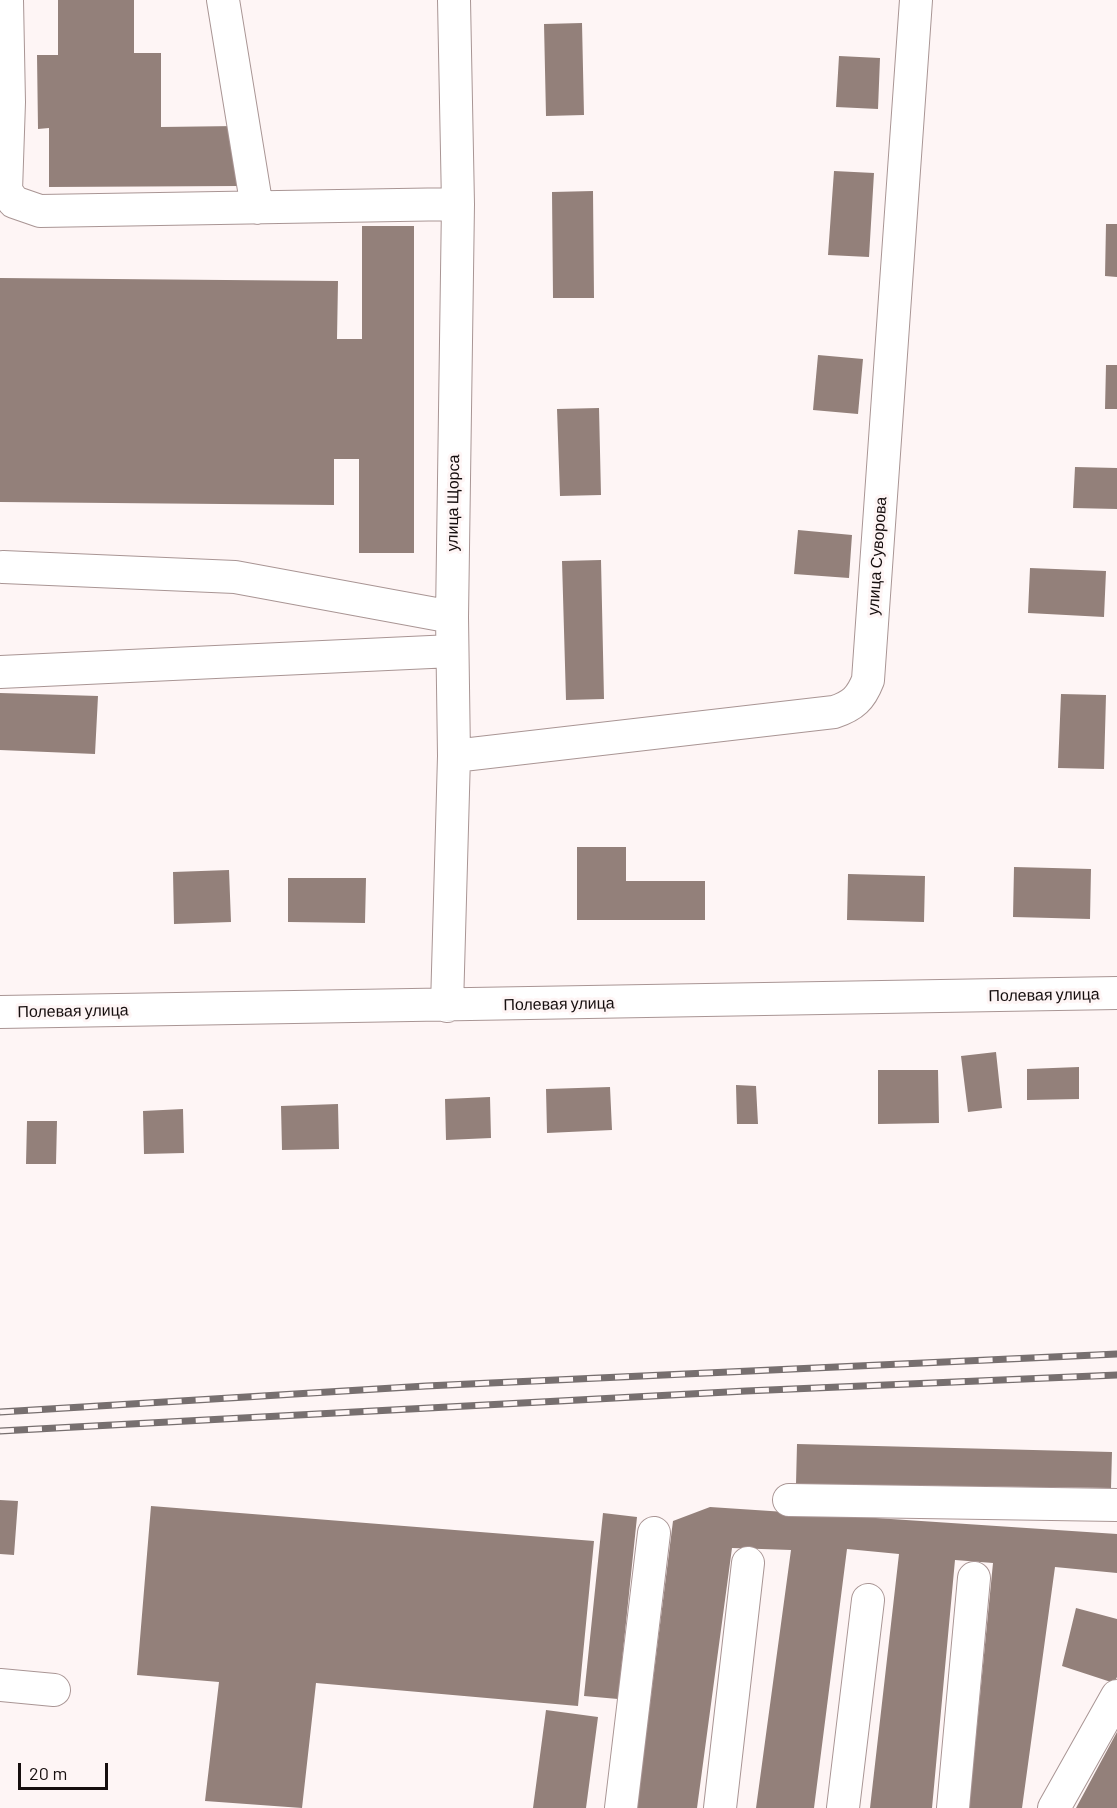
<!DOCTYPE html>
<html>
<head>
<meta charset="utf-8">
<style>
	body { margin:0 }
	#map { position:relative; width:1117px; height:1808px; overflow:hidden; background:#fef5f5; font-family:Barlow,sans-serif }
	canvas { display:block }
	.scale { position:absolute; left:18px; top:1763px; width:90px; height:27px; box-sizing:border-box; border:3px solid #160e0e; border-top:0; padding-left:8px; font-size:18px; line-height:21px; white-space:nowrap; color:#160e0e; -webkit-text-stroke:4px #fef5f5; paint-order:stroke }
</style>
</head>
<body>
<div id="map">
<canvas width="1117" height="1808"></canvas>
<div class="scale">20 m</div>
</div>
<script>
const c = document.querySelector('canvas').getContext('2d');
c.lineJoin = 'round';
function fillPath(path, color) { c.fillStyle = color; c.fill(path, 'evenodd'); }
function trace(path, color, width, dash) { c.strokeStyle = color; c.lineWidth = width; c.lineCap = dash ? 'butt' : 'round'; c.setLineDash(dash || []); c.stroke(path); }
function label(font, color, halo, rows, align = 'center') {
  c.font = font + ' Barlow,sans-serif'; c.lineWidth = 6; c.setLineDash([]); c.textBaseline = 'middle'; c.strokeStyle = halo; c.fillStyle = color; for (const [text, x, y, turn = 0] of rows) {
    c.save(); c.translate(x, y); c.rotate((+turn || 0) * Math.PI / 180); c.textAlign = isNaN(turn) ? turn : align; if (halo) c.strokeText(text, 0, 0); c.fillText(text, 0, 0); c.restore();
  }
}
const building = new Path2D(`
	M58,0H134V53H161V127L237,126L238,186L49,187V128L38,129L37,55H58Z
	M582,23L584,115L546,116L544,24Z
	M839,56L880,58L878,109L836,107Z
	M834,171L874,173L869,257L828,255Z
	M593,191L594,298H553L552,192Z
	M1106,224H1117V277L1105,276Z
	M362,226H414V553H359V459H334V505L0,502V278L338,281L337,339H362Z
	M818,355L863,359L858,414L813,410Z
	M1106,365H1117V409H1105Z
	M599,408L601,495L560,496L557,409Z
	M1075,467L1117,468V509L1073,508Z
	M798,530L852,535L849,578L794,574Z
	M601,560L604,699L566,700L562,561Z
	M1030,568L1106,571L1104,617L1028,613Z
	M0,693L98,696L95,754L0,750Z
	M1061,694L1106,695L1104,769L1058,768Z
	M577,847H626V881H705V920H577Z
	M1014,867L1091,869L1090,919L1013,917Z
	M229,870L231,922L174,924L173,872Z
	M848,874L925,876L924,922L847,920Z
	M288,878H366L365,923L288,922Z
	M996,1052L1002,1108L968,1112L961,1056Z
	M1079,1067V1099L1027,1100V1069Z
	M878,1070H938L939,1123L878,1124Z
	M736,1085L756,1086L758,1124H737Z
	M610,1087L612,1130L547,1133L546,1089Z
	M490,1097L491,1138L446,1140L445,1099Z
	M338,1104L339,1149L282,1150L281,1106Z
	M183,1109L184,1153L144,1154L143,1111Z
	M27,1121H57L56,1164H26Z
	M797,1444L1112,1452L1111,1488L796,1484Z
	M0,1500L18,1501L14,1555L0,1554Z
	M151,1506L594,1541L578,1706L316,1683L302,1808L205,1801L219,1682L137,1675Z
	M710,1507L1117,1534V1573L1055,1567L1022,1808H969L993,1563L955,1560L932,1808H870L899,1554L847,1549L814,1808H756L791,1550L732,1548L697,1808H637L673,1521Z
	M603,1513L637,1517L618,1699L584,1696Z
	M1076,1608L1117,1619V1677L1114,1683L1062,1666Z
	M546,1710L598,1717L586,1808H533Z
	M1117,1732V1808H1076Z`);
const minor = new Path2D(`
	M223,0L257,208
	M0,191H6L14,202L40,211L458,204
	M6,191L9,102L7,0
	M3,567L235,577L452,617
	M0,672L452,651
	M454,756L834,712C853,706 861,698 868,680L916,0
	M447,1006L454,756L452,617L458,204L454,0
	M0,1012L1117,993
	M789,1500L1117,1505
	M0,1685L54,1690
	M621,1808L654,1533
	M720,1808L748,1563
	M843,1808L868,1600
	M953,1808L974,1578
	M1054,1808L1117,1696`);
const rail = new Path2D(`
	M0,1412L426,1386L1117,1354
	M0,1431L746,1391L1117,1375`);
const streetNames = [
	["улица Щорса",453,503,-89],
	["улица Суворова",877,556,-86],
	["Полевая улица",1044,995,-1],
	["Полевая улица",559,1004,-1],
	["Полевая улица",73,1011,-1]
];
fillPath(building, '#93807a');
trace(minor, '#a99594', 34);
trace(minor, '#fff', 32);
trace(rail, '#776f6f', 7);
trace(rail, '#fef5f5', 4.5, [14]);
label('16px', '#160e0e', '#fef5f5', streetNames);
</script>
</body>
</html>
